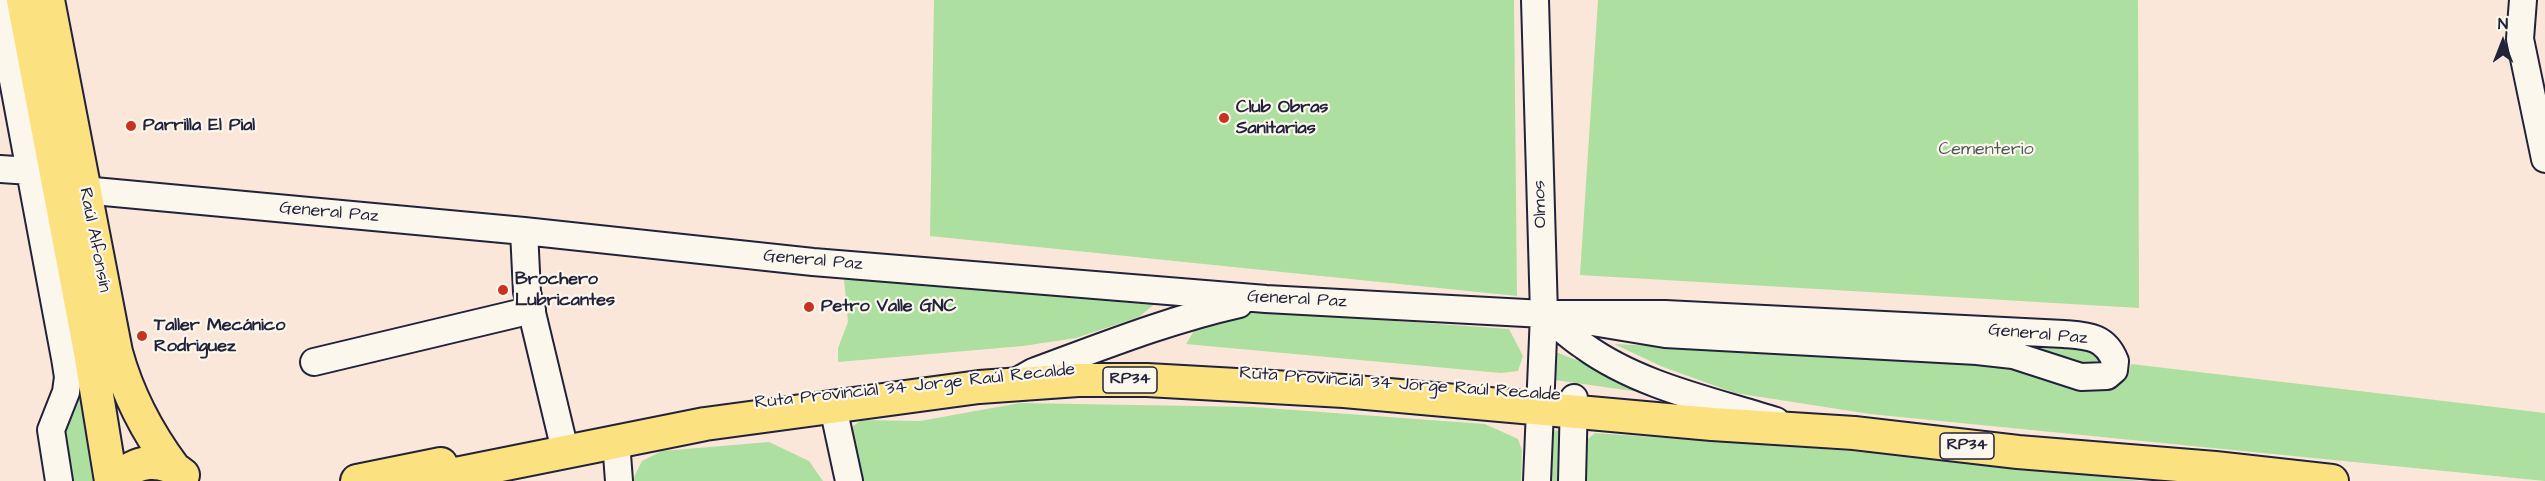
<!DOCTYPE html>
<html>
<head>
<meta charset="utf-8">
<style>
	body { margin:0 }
	#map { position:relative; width:2545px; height:481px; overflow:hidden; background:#fbe7d9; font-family:"Architects Daughter",sans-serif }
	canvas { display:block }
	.north { position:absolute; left:2473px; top:12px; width:60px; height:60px; -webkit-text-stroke:4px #fbf7ec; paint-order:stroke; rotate:0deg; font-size:16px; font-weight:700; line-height:24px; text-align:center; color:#22223b }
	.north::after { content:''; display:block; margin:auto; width:21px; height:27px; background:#22223b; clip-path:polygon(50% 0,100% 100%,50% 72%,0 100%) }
</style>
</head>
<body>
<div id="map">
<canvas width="2545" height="481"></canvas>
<div class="north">N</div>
</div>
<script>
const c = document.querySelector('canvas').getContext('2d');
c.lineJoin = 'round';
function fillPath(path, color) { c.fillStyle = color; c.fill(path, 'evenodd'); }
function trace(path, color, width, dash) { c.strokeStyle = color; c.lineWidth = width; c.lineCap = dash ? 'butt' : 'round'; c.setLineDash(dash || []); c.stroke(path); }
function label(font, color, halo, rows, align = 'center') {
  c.font = font + ' "Architects Daughter",sans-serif'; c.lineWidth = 4.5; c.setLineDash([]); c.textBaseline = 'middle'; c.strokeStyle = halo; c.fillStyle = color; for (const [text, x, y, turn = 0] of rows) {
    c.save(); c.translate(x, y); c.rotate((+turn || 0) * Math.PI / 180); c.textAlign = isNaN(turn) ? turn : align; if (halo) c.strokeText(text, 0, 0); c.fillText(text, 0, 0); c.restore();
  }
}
const green = new Path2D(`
	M4,0H13L97,481H67L59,430L74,387Z
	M934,0H1514L1517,296L930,236Z
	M1598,0H2138L2139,308L1580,275Z
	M844,279L1156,303L1139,317L1076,338L1023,346L838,362V348L848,322Z
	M1267,312L1509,329L1523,356L1518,371L1501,373L1186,344L1197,326L1229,315Z
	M1744,323L2077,341L2104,351L2105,362L2097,371Z
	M1614,344L1817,354L2012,368L2077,388L2111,387L2128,376L2131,364L2545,413V481L1870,414L1735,393L1663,367Z
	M1556,352L1667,396L1555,380Z
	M1020,403L1253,407L1485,424L1518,439L1522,450L1521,481H858L850,441L853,426L862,420L920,421Z
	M1547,430L1565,431L1562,481H1544Z
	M1595,433L1881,453L2141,481H1582L1583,443Z
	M769,442L809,461L823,481H632L642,461L662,451Z`);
const minor = new Path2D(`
	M1535,0L1544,314L1537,481
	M2523,0L2520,39L2545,159
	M0,11L65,358L68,377L66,392L51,430L59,481
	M0,169L31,171
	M83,190L524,231L813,262L1266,299L1544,314H1665L2064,334C2088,336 2105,336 2115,361L2114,370L2107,376L2081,377L2013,355L1977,351L1665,334L1544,314
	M524,231L527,292L562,438
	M1545,314C1557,325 1570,337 1584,346C1639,386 1713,401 1776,421
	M314,362L532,310
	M1019,380L1033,372C1101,347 1168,320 1239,304
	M833,407L849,481
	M616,441L619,481
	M1572,481L1574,398`);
const major = new Path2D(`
	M23,0L90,352L111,481
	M48,0L116,352C128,396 147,432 174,468
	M119,481C133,458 164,458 183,475
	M357,481L441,464
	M421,481L705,424L979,387L1078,380H1147L1344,391L1712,424L1854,433L2018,452L2215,468L2332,481`);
const markers = [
	[1224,118,6,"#c8321e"],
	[131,126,6,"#c8321e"],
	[503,290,6,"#c8321e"],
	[809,307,6,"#c8321e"],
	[142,336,6,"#c8321e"]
];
const shields = [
	[1130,380,54],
	[1967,446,54]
];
const shieldNames = [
	["RP34",1130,380],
	["RP34",1967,446]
];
const poiNames = [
	["Club Obras",1236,108],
	["Sanitarias",1236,129],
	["Parrilla El Pial",143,126],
	["Brochero",515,280],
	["Lubricantes",515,301],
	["Petro Valle GNC",821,307],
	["Taller Mecánico",154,326],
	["Rodriguez",154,347]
];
const parkNames = [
	["Cementerio",1986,150]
];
const streetNames = [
	["Olmos",1541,204,-92],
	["General Paz",329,213,5],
	["Raúl Alfonsín",94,240,79],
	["General Paz",813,261,5],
	["General Paz",1297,300,3],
	["General Paz",2038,335,5],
	["Ruta Provincial 34 Jorge Raúl Recalde",1400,385,4],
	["Ruta Provincial 34 Jorge Raúl Recalde",915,387,-6]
];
fillPath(green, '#addfa0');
trace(minor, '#22223b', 30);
trace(major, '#22223b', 36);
trace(minor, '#fbf7ec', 26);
trace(major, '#fbe180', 32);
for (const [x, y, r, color] of markers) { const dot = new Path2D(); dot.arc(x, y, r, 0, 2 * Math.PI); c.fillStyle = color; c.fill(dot); trace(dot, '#fbf7ec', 2); }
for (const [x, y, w] of shields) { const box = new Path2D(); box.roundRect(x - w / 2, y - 13, w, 26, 4.5); c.fillStyle = '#fbf7ec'; c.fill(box); trace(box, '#22223b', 1.5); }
label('bold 16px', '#22223b', null, shieldNames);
label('bold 18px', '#22223b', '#fbf7ec', poiNames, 'left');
label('18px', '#4c5b59', '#fbf7ec', parkNames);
label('18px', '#22223b', '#fbf7ec', streetNames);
</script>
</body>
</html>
